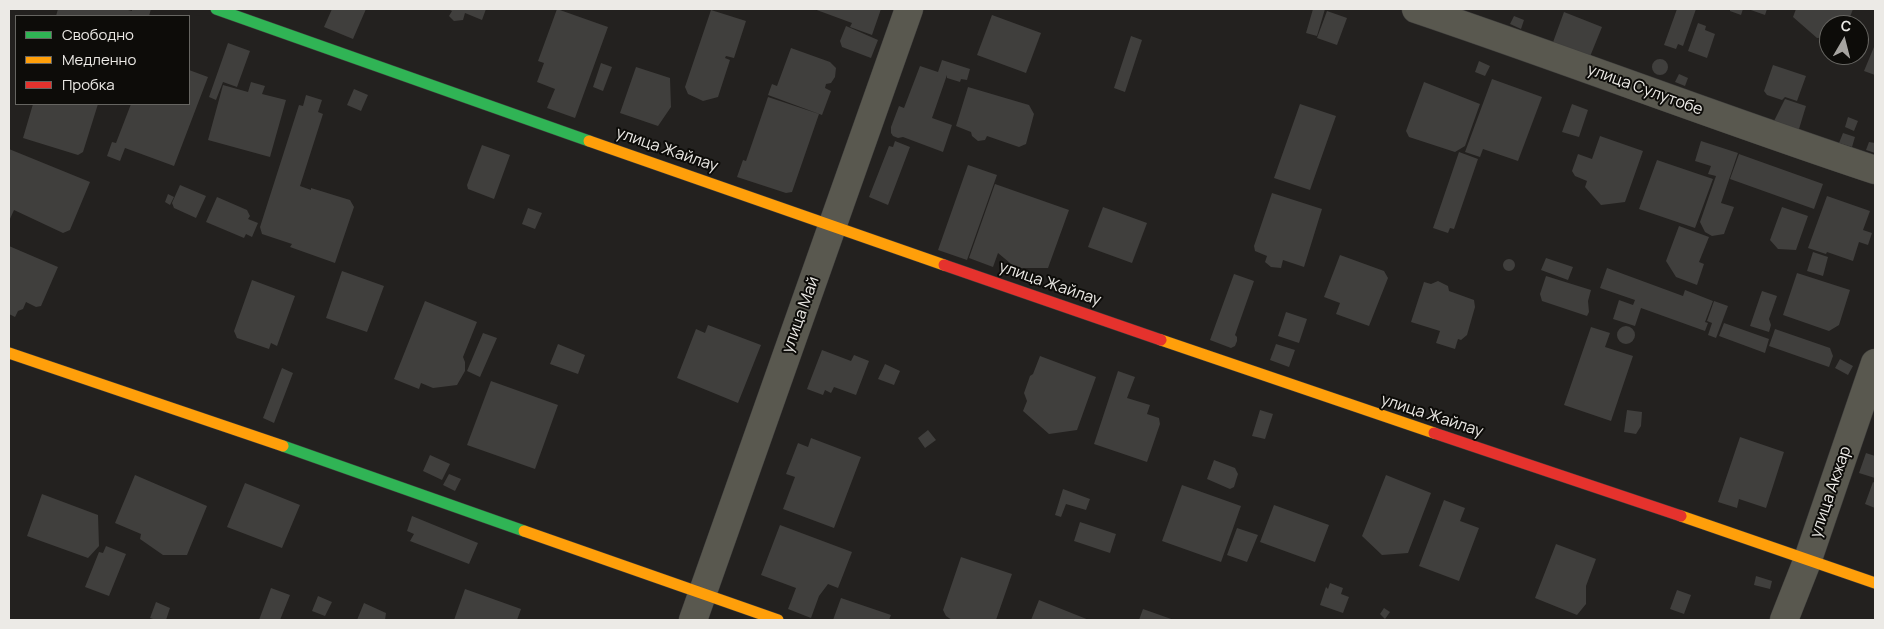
<!DOCTYPE html>
<html>
<head>
<meta charset="utf-8">
<style>
	body { margin:0 }
	#map { position:relative; width:1884px; height:629px; overflow:hidden; background:#23211f; font-family:Manrope,sans-serif }
	canvas { display:block }
	.frame { position:absolute; inset:0; border:10px solid #eceae6; pointer-events:none }
	.legend { position:absolute; left:15px; top:15px; width:175px; height:90px; box-sizing:border-box; background:#0d0c09; border:1px solid #666561; margin:0; padding:6px 9px; list-style:none; font-size:15px; color:#eceae6 }
	.legend li { display:flex; align-items:center; gap:10px; height:25px }
	.legend b { width:25px; border:1px solid #666561 }
	.north { position:absolute; left:1819px; top:15px; width:50px; height:50px; box-sizing:border-box; background:#0d0c09; border:1px solid #666561; border-radius:50%; rotate:8deg; font-size:14px; font-weight:700; line-height:20px; text-align:center; color:#eceae6 }
	.north::after { content:''; display:block; margin:auto; width:18px; height:22px; background:#a6a4a0; clip-path:polygon(50% 0,100% 100%,50% 72%,0 100%) }
</style>
</head>
<body>
<div id="map">
<canvas width="1884" height="629"></canvas>
<div class="frame"></div>
<ul class="legend">
<li><b style="height:6px;background:#30b455"></b>Свободно</li>
<li><b style="height:6px;background:#ff9f0a"></b>Медленно</li>
<li><b style="height:6px;background:#e5322d"></b>Пробка</li>
</ul>
<div class="north">С</div>
</div>
<script>
const c = document.querySelector('canvas').getContext('2d');
c.lineJoin = 'round';
function fillPath(path, color) { c.fillStyle = color; c.fill(path, 'evenodd'); }
function trace(path, color, width, dash) { c.strokeStyle = color; c.lineWidth = width; c.lineCap = dash ? 'butt' : 'round'; c.setLineDash(dash || []); c.stroke(path); }
function label(font, color, halo, rows, align = 'center') {
  c.font = font + ' Manrope,sans-serif'; c.lineWidth = 4; c.setLineDash([]); c.textBaseline = 'middle'; c.strokeStyle = halo; c.fillStyle = color; for (const [text, x, y, turn = 0] of rows) {
    c.save(); c.translate(x, y); c.rotate((+turn || 0) * Math.PI / 180); c.textAlign = isNaN(turn) ? turn : align; if (halo) c.strokeText(text, 0, 0); c.fillText(text, 0, 0); c.restore();
  }
}
const building = new Path2D(`
	M58,9H124L132,11V9H151L149,16H56Z
	M332,9H366L353,39L324,27Z
	M448,9H486L482,20L465,13L463,20L454,21L449,16L452,11Z
	M557,9L608,27L575,118L547,108L555,89L537,82L544,63L538,61Z
	M814,9H881L872,35L850,27L852,23Z
	M1313,9H1325L1317,36L1306,33Z
	M1677,9H1696L1683,46L1678,44L1676,49L1664,45Z
	M1730,9H1743L1741,15L1730,11Z
	M1748,9H1767L1765,15Z
	M1796,9H1853L1847,25H1829V37L1817,38L1793,17Z
	M711,10L746,21L734,58L726,56L725,58L730,60L718,97L703,101L688,94L685,87Z
	M1327,11L1347,18L1337,45L1317,38Z
	M1564,12L1602,27L1589,59L1552,45Z
	M992,15L1041,33L1026,73L977,55Z
	M1514,16L1524,20L1521,29L1510,24Z
	M1698,23L1706,26L1705,30L1715,34L1707,58L1688,51Z
	M846,26L878,40L871,58L842,47L840,41Z
	M1131,36L1142,40L1125,92L1114,88Z
	M228,43L250,51L237,87L223,82L216,100L209,97Z
	M1874,47L1875,48V75L1864,71Z
	M791,48L830,62L836,68L835,77L831,83L826,84L825,88L831,91L822,115L768,95L772,84L777,86Z
	M1652 67a8 8 0 1 1 16 0a8 8 0 1 1-16 0Z
	M942,60L970,69L967,80L961,79L960,82L947,78V75L932,118L952,125L943,152L903,137L898,138L893,136L891,133V127L899,106L904,108L920,66L938,72Z
	M1479,61L1490,66L1485,76L1475,72Z
	M601,63L612,67L603,91L593,87Z
	M1773,65L1806,76L1797,101L1785,97L1782,100L1767,95L1764,91Z
	M636,67L670,78L671,107L658,126L620,113Z
	M189,70L208,77L174,166L125,148L120,161L107,156L112,142L116,143L131,104H189Z
	M1679,74L1688,78L1685,86L1675,82Z
	M1492,79L1542,97L1518,161L1483,149L1480,157L1465,152Z
	M251,82L265,86L262,94L286,100L270,157L208,140L223,85L248,92Z
	M1424,82L1480,104L1465,146L1455,152L1409,137L1406,131Z
	M968,87L1029,105L1034,114L1026,144L1019,147L987,136L985,140L978,141L972,136L971,132L956,126Z
	M354,89L368,95L361,111L347,105Z
	M306,95L322,100L318,112L323,114L300,186L311,190V188L350,200L354,207L335,263L290,247L292,244L262,234L260,227L299,105L303,106Z
	M768,97L819,114L792,192L786,193L737,177L743,160L746,161Z
	M1785,99L1806,106L1799,129L1787,132L1776,127L1774,121Z
	M33,104H98L83,152L78,155L23,138Z
	M1300,104L1336,116L1310,190L1274,178Z
	M1572,104L1588,110L1579,137L1562,132Z
	M1848,117L1858,121L1854,131L1845,127Z
	M1843,133L1855,137L1852,147L1839,143Z
	M1600,136L1643,151L1625,202L1601,205L1585,187L1587,181L1575,176L1572,171L1578,154L1592,159Z
	M895,141L910,147L888,205L869,197L889,146L893,147Z
	M1701,141L1738,153L1721,203L1734,207L1724,234L1712,236L1705,232L1700,222L1716,176L1708,174L1711,166L1695,161Z
	M1869,142L1875,143V153L1866,150Z
	M482,145L510,155L494,199L468,189L467,185Z
	M9,149L90,182L70,230L63,233L14,210L9,221Z
	M1459,152L1478,159L1454,229L1450,228L1448,233L1433,228Z
	M1739,154L1823,184L1814,209L1730,179Z
	M1657,160L1713,179L1695,228L1639,209Z
	M968,165L997,175L967,260L938,250Z
	M995,184L1069,210L1048,268H1016L998,253L993,267L969,258Z
	M180,185L206,196L196,218L174,208L172,203Z
	M1272,193L1322,209L1304,267L1283,260L1281,268L1271,267L1265,262L1267,256L1255,251L1254,246Z
	M168,194L174,197L170,205L165,202Z
	M1827,196L1870,211L1863,230L1872,233L1868,245L1859,242L1853,261L1827,252L1826,254L1808,248Z
	M217,197L247,210L250,216L248,219L258,223L252,237L246,234L244,238L206,222Z
	M1103,207L1147,223L1132,263L1088,247Z
	M1782,207L1808,216L1796,250L1778,249L1770,240Z
	M528,208L542,213L535,229L522,224Z
	M1679,226L1709,237L1699,262L1704,264L1697,285L1676,277L1666,261Z
	M9,246L58,267L41,306L36,307L26,302L23,309L18,311L15,317L9,314Z
	M1813,252L1828,257L1823,276L1807,271Z
	M1340,255L1384,271L1388,278L1369,326L1336,314L1340,303L1324,297Z
	M1546,258L1573,267L1568,280L1541,270Z
	M1503 265a6 6 0 1 1 12 0a6 6 0 1 1-12 0Z
	M1607,268L1683,296L1685,290L1713,301L1705,322L1708,323L1705,331L1641,308L1635,326L1613,319L1619,300L1633,305L1635,300L1600,288Z
	M342,271L384,286L367,332L326,318Z
	M1797,273L1850,290L1839,325L1829,331L1783,315Z
	M1234,274L1254,281L1235,335L1237,337V341L1235,346L1231,348L1210,340Z
	M1546,276L1591,290L1588,301L1589,312L1587,316L1542,301L1540,294Z
	M252,280L295,296L277,346L271,343L269,349L237,338L234,331Z
	M1438,281L1448,286L1449,291L1474,300L1475,307L1467,335L1461,340L1458,339L1455,349L1436,343L1440,331L1411,322L1424,282L1431,284Z
	M1762,291L1777,296L1769,319L1771,325L1769,332L1750,326Z
	M425,301L477,322L463,357L465,362V371L457,385L433,388L421,383L419,389L394,379Z
	M1714,301L1728,306L1716,338L1708,335L1712,323L1707,321Z
	M1286,312L1307,319L1299,343L1278,336Z
	M1724,323L1769,339L1765,353L1719,336Z
	M708,325L761,345L738,403L677,378L696,329L705,333Z
	M1617 335a9 9 0 1 1 18 0a9 9 0 1 1-18 0Z
	M1591,327L1610,333L1605,347L1633,356L1611,421L1564,405Z
	M1775,329L1830,348L1833,356L1829,367L1769,346Z
	M483,333L497,338L480,377L467,371Z
	M558,344L585,355L578,374L550,364Z
	M1276,344L1295,350L1289,367L1270,360Z
	M822,350L851,361L854,355L869,361L856,395L834,387L831,393L825,390L823,395L807,389Z
	M1040,356L1096,377L1077,430L1049,434L1023,411L1027,401L1024,393L1030,376L1033,374Z
	M1840,359L1853,366L1848,375L1835,368Z
	M885,364L900,371L894,385L878,379Z
	M282,368L293,373L274,423L263,418Z
	M1118,371L1135,377L1127,398L1150,405L1147,414L1159,418L1160,424L1147,462L1094,444Z
	M491,381L558,405L535,469L467,445Z
	M1260,410L1273,414L1265,439L1252,436Z
	M1627,410L1642,412L1641,426L1636,434L1624,432Z
	M928,430L936,440L925,448L918,438Z
	M1740,437L1784,452L1766,508L1739,499L1737,508L1718,502Z
	M811,438L861,457L834,528L783,509L795,477L786,474L798,443L808,447Z
	M1866,453L1875,456V478L1859,473Z
	M430,455L450,464L442,480L423,471Z
	M1214,460L1235,468L1238,474L1234,487L1230,489L1207,479Z
	M449,474L461,479L455,491L443,485Z
	M135,475L207,506L187,555H163L140,539L141,534L115,523Z
	M1386,475L1431,493L1408,553L1382,555L1362,536Z
	M1873,482L1875,483V508L1865,504Z
	M245,483L300,505L282,548L227,527Z
	M1182,485L1241,506L1221,562L1162,541Z
	M1063,489L1090,499L1086,510L1066,504L1061,517L1055,515Z
	M42,494L98,515L99,546L88,558L27,536Z
	M1444,500L1465,508L1460,521L1479,528L1459,581L1419,566Z
	M1274,505L1329,525L1315,562L1260,542Z
	M412,516L478,543L469,564L410,541L414,534L407,531Z
	M1080,522L1116,534L1110,553L1074,541Z
	M780,525L852,552L838,588L828,584L819,596L811,618L788,609L796,588L761,575Z
	M1237,528L1258,535L1247,562L1227,555Z
	M1556,544L1596,559L1586,586V604L1577,615L1535,598Z
	M106,546L126,554L109,596L85,587L99,552L103,553Z
	M961,557L1012,574L996,620H952L946,616L943,610Z
	M1756,576L1772,581L1770,589L1754,585Z
	M1330,583L1343,588L1341,594L1349,597L1343,613L1320,605L1326,587L1328,589Z
	M271,588L290,595L280,620H259Z
	M465,589L521,609L517,620H454Z
	M1677,590L1691,595L1684,614L1670,609Z
	M318,596L332,602L325,616L312,611Z
	M841,598L891,615L889,620H833Z
	M1039,600L1089,620H1031Z
	M156,602L170,608L166,620H156L150,618Z
	M364,603L386,613L385,620H357Z
	M1384,608L1390,612L1385,619L1380,614Z
	M1143,609L1174,620H1139Z`);
const street = new Path2D(`
	M1416,9C1570,61 1721,119 1875,170
	M693,620L909,9
	M1784,620L1808,559L1875,363`);
const fast = new Path2D(`
	M216,9L589,141
	M283,446L524,531`);
const slow = new Path2D(`
	M589,141L944,265
	M1161,340L1434,433
	M9,353L283,446
	M1681,516L1875,583
	M524,531L778,620`);
const jam = new Path2D(`
	M944,265L1161,340
	M1434,433L1681,516`);
const streetNames = [
	["улица Сулутобе",1645,90,20],
	["улица Жайлау",667,150,19],
	["улица Жайлау",1050,284,19],
	["улица Май",801,315,-70],
	["улица Жайлау",1432,416,18],
	["улица Акжар",1831,492,-71]
];
fillPath(building, '#403f3d');
trace(street, '#3e3d3c', 29);
trace(fast, '#3e3d3c', 12);
trace(slow, '#3e3d3c', 12);
trace(jam, '#3e3d3c', 12);
trace(street, '#59584f', 28);
trace(fast, '#30b455', 11);
trace(slow, '#ff9f0a', 11);
trace(jam, '#e5322d', 11);
label('16px', '#eceae6', '#0d0c09', streetNames);
</script>
</body>
</html>
